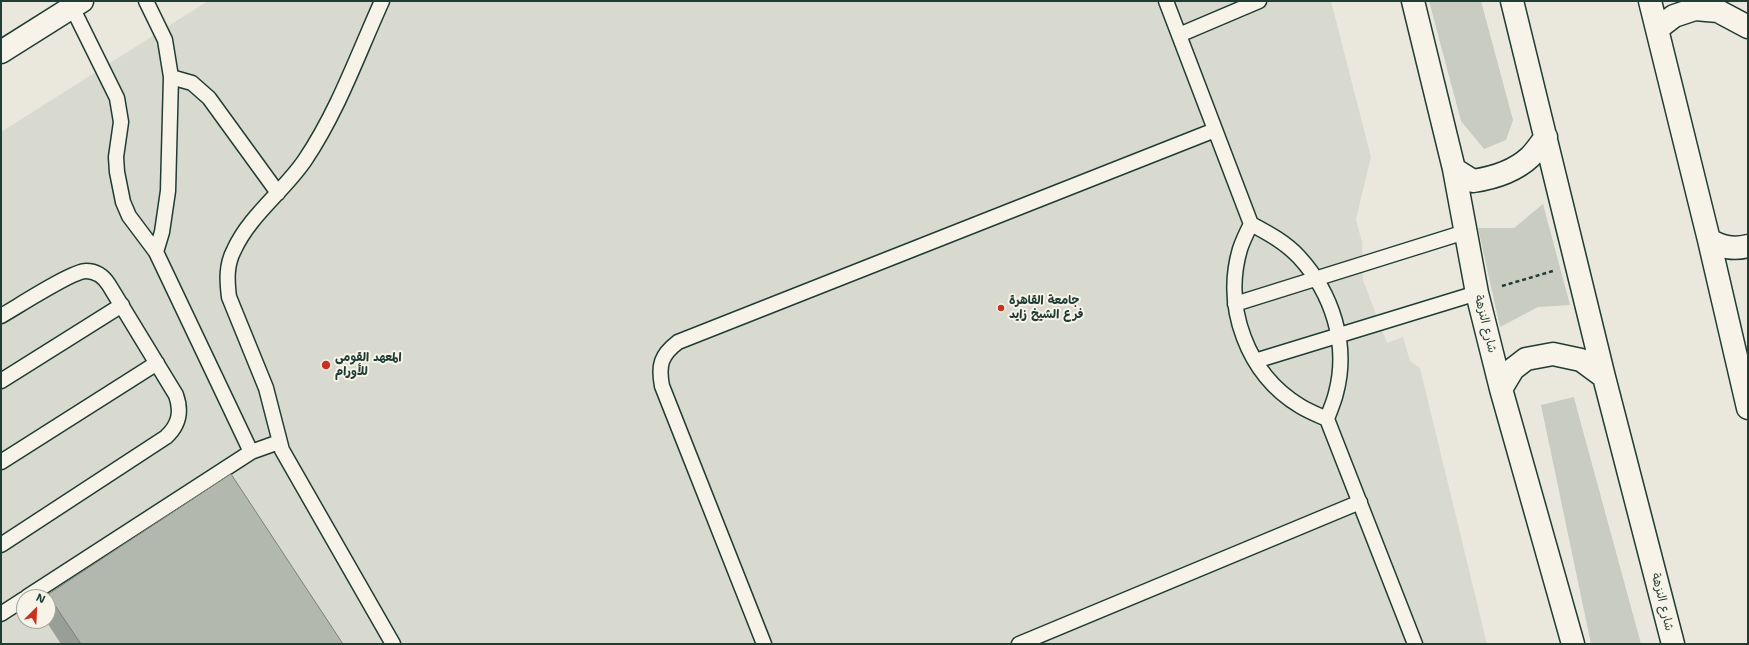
<!DOCTYPE html>
<html>
<head>
<meta charset="utf-8">
<style>
	body { margin:0 }
	#map { position:relative; width:1749px; height:645px; overflow:hidden; background:#eae8dd; font-family:"Shantell Sans",sans-serif }
	canvas { display:block }
	.frame { position:absolute; inset:0; border:2px solid #1f3d34; pointer-events:none }
	.north { position:absolute; left:16px; top:589px; width:40px; height:40px; box-sizing:border-box; background:#f7f3e8; border:1px solid #a1aaa0; border-radius:50%; rotate:24deg; font-size:11px; font-weight:700; line-height:16px; text-align:center; color:#1f3d34 }
	.north::after { content:''; display:block; margin:auto; width:14px; height:18px; background:#c8321e; clip-path:polygon(50% 0,100% 100%,50% 72%,0 100%) }
</style>
</head>
<body>
<div id="map">
<canvas width="1749" height="645"></canvas>
<div class="frame"></div>
<div class="north">N</div>
</div>
<script>
const c = document.querySelector('canvas').getContext('2d');
c.lineJoin = 'round';
function fillPath(path, color) { c.fillStyle = color; c.fill(path, 'evenodd'); }
function trace(path, color, width, dash) { c.strokeStyle = color; c.lineWidth = width; c.lineCap = dash ? 'butt' : 'round'; c.setLineDash(dash || []); c.stroke(path); }
function label(font, color, halo, rows, align = 'center') {
  c.font = font + ' "Shantell Sans","Playpen Sans Arabic",sans-serif'; c.lineWidth = 4; c.setLineDash([]); c.textBaseline = 'middle'; c.strokeStyle = halo; c.fillStyle = color; for (const [text, x, y, turn = 0] of rows) {
    c.save(); c.translate(x, y); c.rotate((+turn || 0) * Math.PI / 180); c.textAlign = isNaN(turn) ? turn : align; if (halo) c.strokeText(text, 0, 0); c.fillText(text, 0, 0); c.restore();
  }
}
const built = new Path2D(`
	M208,1H1331L1371,157L1356,219L1362,242L1363,280L1387,343L1403,337L1410,361L1420,368L1487,644H1V132ZM24,597H48V621H24Z`);
const green = new Path2D(`
	M1429,1H1481L1513,120L1506,140L1484,149L1461,121Z
	M1543,204L1570,305L1538,307L1500,327L1478,228H1514Z
	M1574,397V398L1641,644H1591L1541,405Z`);
const path = new Path2D(`
	M1502,286L1553,271`);
const lane = new Path2D(`
	M146,1L165,40L171,77L168,191L162,232L156,252
	M382,1C358,54 338,111 305,160C284,191 250,215 234,250C226,265 227,281 229,297L266,388L282,450L393,644
	M1166,1L1251,224C1268,233 1285,242 1299,257C1332,293 1349,344 1336,393C1334,402 1330,410 1327,419L1415,644
	M72,7L117,98L121,122L116,157L117,172L123,202L129,216L156,252L251,452
	M1179,35L1259,1
	M171,77L192,83L209,98L278,193
	M1251,224C1247,232 1243,240 1240,249C1223,307 1247,374 1300,406C1308,411 1318,415 1327,419
	M1235,304L1465,232
	M1,316C17,307 72,271 86,271C96,271 104,277 109,285L176,395C182,412 179,425 166,437L1,545
	M1255,361L1477,293
	M1,381L122,305
	M1,462L157,363
	M27,597L251,452L279,442
	M1,614L24,599
	M764,644L662,386C658,365 661,355 678,342L1215,130
	M1019,644L1360,502`);
const street = new Path2D(`
	M1650,1L1709,240L1748,408
	M1657,29L1674,16L1695,9L1718,11L1748,27
	M1,52L82,1
	M1709,240C1722,247 1733,250 1748,246`);
const secondary = new Path2D(`
	M1413,1L1454,169L1477,293L1501,389L1573,644
	M1512,1L1604,377L1673,644
	M1454,169L1473,181C1493,178 1515,171 1530,157C1536,151 1541,143 1546,137
	M1501,389L1513,369L1526,359L1553,354L1581,360L1604,377`);
const wall = new Path2D(`
	M48,595L343,644H61L46,621H48V597H46Z`);
const building = new Path2D(`
	M231,474L343,644H81L48,595Z`);
const markers = [
	[1001,308,4,"#c8321e"],
	[326,365,5,"#c8321e"]
];
const poiNames = [
	["جامعة القاهرة",1009,301],
	["فرع الشيخ زايد",1009,315],
	["المعهد القومى",335,358],
	["للأورام",335,372]
];
const streetNames = [
	["شارع النزهة",1485,324,76],
	["شارع النزهة",1662,602,76]
];
fillPath(built, '#d9dacf');
fillPath(green, '#c8ccc1');
trace(lane, '#1f3d34', 17);
trace(street, '#1f3d34', 25);
trace(secondary, '#1f3d34', 25);
trace(path, '#1f3d34', 2.5, [4, 3]);
trace(lane, '#f7f3e8', 14);
trace(street, '#f7f3e8', 22);
trace(secondary, '#f7f3e8', 22);
fillPath(wall, '#999e96');
fillPath(building, '#b2b8ae');
trace(building, '#7d817a', 1);
for (const [x, y, r, color] of markers) { const dot = new Path2D(); dot.arc(x, y, r, 0, 2 * Math.PI); c.fillStyle = color; c.fill(dot); trace(dot, '#f7f3e8', 1.5); }
label('bold 12px', '#1f3d34', '#f7f3e8', poiNames, 'left');
label('12px', '#1f3d34', '#f7f3e8', streetNames);
</script>
</body>
</html>
